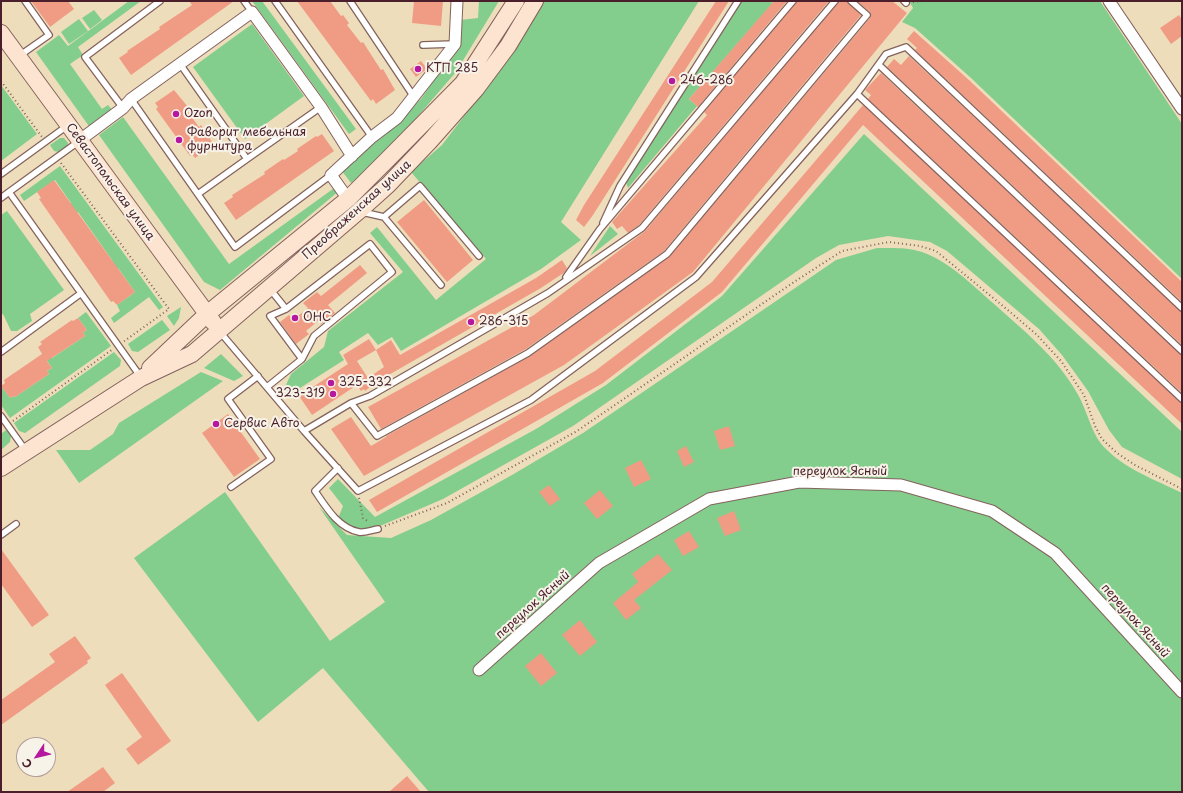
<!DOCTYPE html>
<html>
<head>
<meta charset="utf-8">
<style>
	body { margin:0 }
	#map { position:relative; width:1183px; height:793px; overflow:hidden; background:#edb; font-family:"Playpen Sans",sans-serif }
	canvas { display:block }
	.frame { position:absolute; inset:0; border:2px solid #4a1f2b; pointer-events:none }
	.north { position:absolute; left:16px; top:737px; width:40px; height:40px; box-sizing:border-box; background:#f7f3e8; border:1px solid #b29e9c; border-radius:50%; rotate:235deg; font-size:11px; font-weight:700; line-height:16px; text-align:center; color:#4a1f2b }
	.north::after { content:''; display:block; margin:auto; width:14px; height:18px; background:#b5179e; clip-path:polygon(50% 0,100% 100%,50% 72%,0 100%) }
</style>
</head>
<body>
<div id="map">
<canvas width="1183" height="793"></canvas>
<div class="frame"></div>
<div class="north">С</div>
</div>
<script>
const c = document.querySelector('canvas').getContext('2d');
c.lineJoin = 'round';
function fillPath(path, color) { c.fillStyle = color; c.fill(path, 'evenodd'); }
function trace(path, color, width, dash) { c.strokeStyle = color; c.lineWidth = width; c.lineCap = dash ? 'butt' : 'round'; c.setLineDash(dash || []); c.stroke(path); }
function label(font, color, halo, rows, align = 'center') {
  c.font = font + ' "Playpen Sans",sans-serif'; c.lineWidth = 4; c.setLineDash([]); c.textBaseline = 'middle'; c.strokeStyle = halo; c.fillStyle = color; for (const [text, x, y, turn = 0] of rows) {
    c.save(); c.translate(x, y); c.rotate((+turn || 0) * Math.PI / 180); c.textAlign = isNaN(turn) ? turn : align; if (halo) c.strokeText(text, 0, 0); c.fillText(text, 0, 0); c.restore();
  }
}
const green = new Path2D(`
	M129,1H141L78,47L83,55L70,64L102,109L108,105L114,112L91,129L36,52L59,35L68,46Z
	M252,1H262L356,129L349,134Z
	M479,1H499L456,72L381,159L351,183L342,171L421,99L459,44L460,20L478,18Z
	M543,1H699L561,222L581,240L541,269L401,351L392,337L378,345L368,333L339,352L344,360L289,395L285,387L291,374L324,347L328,331L403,272L370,233L377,227L436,300L486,259L411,172L442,145L517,47Z
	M741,1H770L773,3L689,99L697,106L628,188L626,182Z
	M909,1H1100L1182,124V279L971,78L915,28L902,22L913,8Z
	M94,10L102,20L90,29L82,18Z
	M79,19L88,31L69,44L61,32Z
	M252,24L304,96L245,139L193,67Z
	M1,85L37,134L1,161Z
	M123,117L229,264L337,186L339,191L220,290L204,282L99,135Z
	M864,134L1182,432V479L1122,447L1109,430L1088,391L1062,355L1039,329L947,251L930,242L888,236L839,245L816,258L573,426L443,499L380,526L363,530L344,523L339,516L343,506L329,488L338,479L375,517L536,429L606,385L722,296Z
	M60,138H64L68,143L67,147L59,152L54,151L50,145Z
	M60,166L163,307L159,310L149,297L114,323L111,318L120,311L117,305L135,292L118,268L116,269L112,260L78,212L76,213L70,205L71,203L55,180L24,201L20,195Z
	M7,211L64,290L30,314L32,321L17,331H11L3,314L1,315V215Z
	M610,226L618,234L590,256Z
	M877,248C892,248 908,247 922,252C950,262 971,284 993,303C1023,330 1057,357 1077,393C1088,411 1091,435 1106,449C1127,470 1156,480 1182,493V792H429L323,668L258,722L134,558L225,492L330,641L385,602L319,507L347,535L391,538L431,520L512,475L583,433L836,260Z
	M181,307L179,318L174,326L167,316Z
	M86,312L111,346L10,418L1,405V386L10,398L14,396L15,397L49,374L47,371L52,368L46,359L50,356L52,358L85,336L83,332L87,330L78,318Z
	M162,320L170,330L138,352L132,351L128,344Z
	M114,352L121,360L120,366L25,433L19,431L14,423Z
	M221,354L243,376L234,381L204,368Z
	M201,372L223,381L79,483L56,450H90L113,434L119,423Z
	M6,430L11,436L10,442L1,450V434Z`);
const building = new Path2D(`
	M31,1H68L74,9L50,27Z
	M189,1H234L131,75L119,58L128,52L127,51L160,29L159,27L192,5Z
	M297,1H330L341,16L343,15L349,23L347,25L361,43L363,42L381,70L383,69L395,90L376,104L373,99L371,101Z
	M414,1H443L441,26L412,23Z
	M716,1H729L593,215L584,227L576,220L584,205Z
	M774,1H787L698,107L689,99Z
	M797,1H829L639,225L628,233L622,226L617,229L612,222L707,115L704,112Z
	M839,1H847L861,15L664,251L526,349L381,429L368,407L534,315L645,231Z
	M857,1H892L907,13L693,272L564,365L364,476L331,429L351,417L371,446L386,437V436L530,356L669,257L870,18V12Z
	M1179,15L1182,20V36L1171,44L1160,28Z
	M914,31L969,80L1182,282V302L915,50L917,48L907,39Z
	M909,56L1182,312V345L887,67L894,59L901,65Z
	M421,61L427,69L416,77L410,69Z
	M881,73L1182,355V393L868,99L871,95L865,90Z
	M174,90L188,107L185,108L199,127L201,125L214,145L195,158L192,154L190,156L156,109L158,107L155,103Z
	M863,105L1182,403V424L863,125L722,292L603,383L377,512L369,500L595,371L712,282Z
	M322,134L334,151L236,220L224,203L233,197L232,195L265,174L264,172L283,159L284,160L298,151L297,149L316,136L317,137Z
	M54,180L135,292L117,305L113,301L111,302L39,199L41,198L37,192Z
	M424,200L473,260L447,282L397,222Z
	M562,260L567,268L565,272L541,288L378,381L365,391L364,389L361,391L357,385L312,415L299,396L348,364L343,355L369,339L376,350L391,340L400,355L536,278ZM376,350L384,367L368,378L357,361Z
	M360,265L367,273L328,305L335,313L321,324L318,321L306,331L309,334L296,344L280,322L289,315L293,320L308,308L303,303L317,292L321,296Z
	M78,318L87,330L83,332L85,336L47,361L52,368L47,371L49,374L15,397L14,396L10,398L1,386L5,383L4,380L42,354L38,347L42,344L40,342L72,320L73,321Z
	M228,414L260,459L234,477L202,433Z
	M729,426L735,446L720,450L714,431Z
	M686,446L694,462L684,467L677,451Z
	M641,460L651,479L634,487L625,468Z
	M549,485L560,499L550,506L539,492Z
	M600,490L613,506L597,519L584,503Z
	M734,511L741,530L725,536L717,518Z
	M689,531L699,547L683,556L674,540Z
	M1,549L49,615L32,627L1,584Z
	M658,554L672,570L634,600L641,608L626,620L613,603L638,582L632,574Z
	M580,620L597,642L580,656L562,635Z
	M75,636L91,658L87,661L88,663L1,725V700L55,662L49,654Z
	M541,653L557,673L541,686L525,666Z
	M122,673L171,741L138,765L126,749L142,737L105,685Z
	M103,767L115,783L103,792H67Z
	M407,776L421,792H389Z`);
const path = new Path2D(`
	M913,2L923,1
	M1,81L42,137
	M61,163L169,309L123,342
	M13,421L113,349
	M359,498L363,518L369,522
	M385,526L447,503L577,431L794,282L842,251L889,242L920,246L936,251L1009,311L1037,335L1061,361L1084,395L1095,426L1102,439L1117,453L1135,465L1182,489`);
const lane = new Path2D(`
	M244,1L252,12
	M275,1L372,137
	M350,1L414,97
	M904,1L906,3
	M423,45L454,44
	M19,56L49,35L25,1
	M180,64L247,159L321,107
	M879,65L1182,351
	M857,94L1182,399
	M131,99L235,247L331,175
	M123,108L85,57L160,1
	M78,142L9,192L140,376
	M1,174L67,126
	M198,194L247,159
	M1,198L9,192
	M362,212L384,217
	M603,223L620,186L738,1
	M566,277L600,229L793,1
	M441,285L384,217L420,186L479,256
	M270,289L286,309
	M220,332L304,431L358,491L531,400L696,277L857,94L886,54L906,47L1182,308
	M1,352L80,294
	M267,387L302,359L270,316L286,309L370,244L392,272L314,336L302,359
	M351,403L370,396L548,293L642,228L835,1
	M1,416L26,451
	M304,431L351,403L377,436L528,353L667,254L867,15L851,1
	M338,468L315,491C326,507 338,528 359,532C364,533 372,530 378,529
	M231,487L271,459L228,399L258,376
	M1,535L16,524`);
const street = new Path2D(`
	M1109,1L1182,109
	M80,140L123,108L131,99L252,12L321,107L352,156
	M348,199L331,175L372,137L397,118L455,44L457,1
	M479,670L599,563L709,499L799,482L901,485L992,511L1055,553L1182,692`);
const secondary = new Path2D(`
	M1,33L213,322
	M150,368L207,314L348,199L387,160L463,83L516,1
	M1,468L141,378L192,354L359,211L388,185L430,141L476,89L508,46L535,1`);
const markers = [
	[418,69,4,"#b5179e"],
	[672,81,4,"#b5179e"],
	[176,114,4,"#b5179e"],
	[179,140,4,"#b5179e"],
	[295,318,4,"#b5179e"],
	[471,322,4,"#b5179e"],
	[331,383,4,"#b5179e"],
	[333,394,4,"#b5179e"],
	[216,424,4,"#b5179e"]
];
const poiNames = [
	["КТП 285",426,69],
	["246-286",680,81],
	["Ozon",184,114],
	["Фаворит мебельная",187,133],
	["фурнитура",187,147],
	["ОНС",303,318],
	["286-315",479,322],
	["325-332",339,383],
	["323-319",325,394,"right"],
	["Сервис Авто",224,424]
];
const streetNames = [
	["Севастопольская улица",110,182,54],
	["Преображенская улица",357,210,-42],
	["переулок Ясный",840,472],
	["переулок Ясный",533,605,-42],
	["переулок Ясный",1135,621,48]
];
fillPath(green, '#83ce8c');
fillPath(building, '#f09c84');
trace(lane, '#83625d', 8);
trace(street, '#83625d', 13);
trace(secondary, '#83625d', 18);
trace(path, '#83625d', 2, [1, 3]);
trace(lane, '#fff', 5.5);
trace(street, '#fff', 11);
trace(secondary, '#fde4d1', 16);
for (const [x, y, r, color] of markers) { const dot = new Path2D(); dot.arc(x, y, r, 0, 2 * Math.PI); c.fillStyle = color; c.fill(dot); trace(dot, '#f7f3e8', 1.5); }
label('12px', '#4a1f2b', '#f7f3e8', poiNames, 'left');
label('12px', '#4a1f2b', '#f7f3e8', streetNames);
</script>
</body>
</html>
